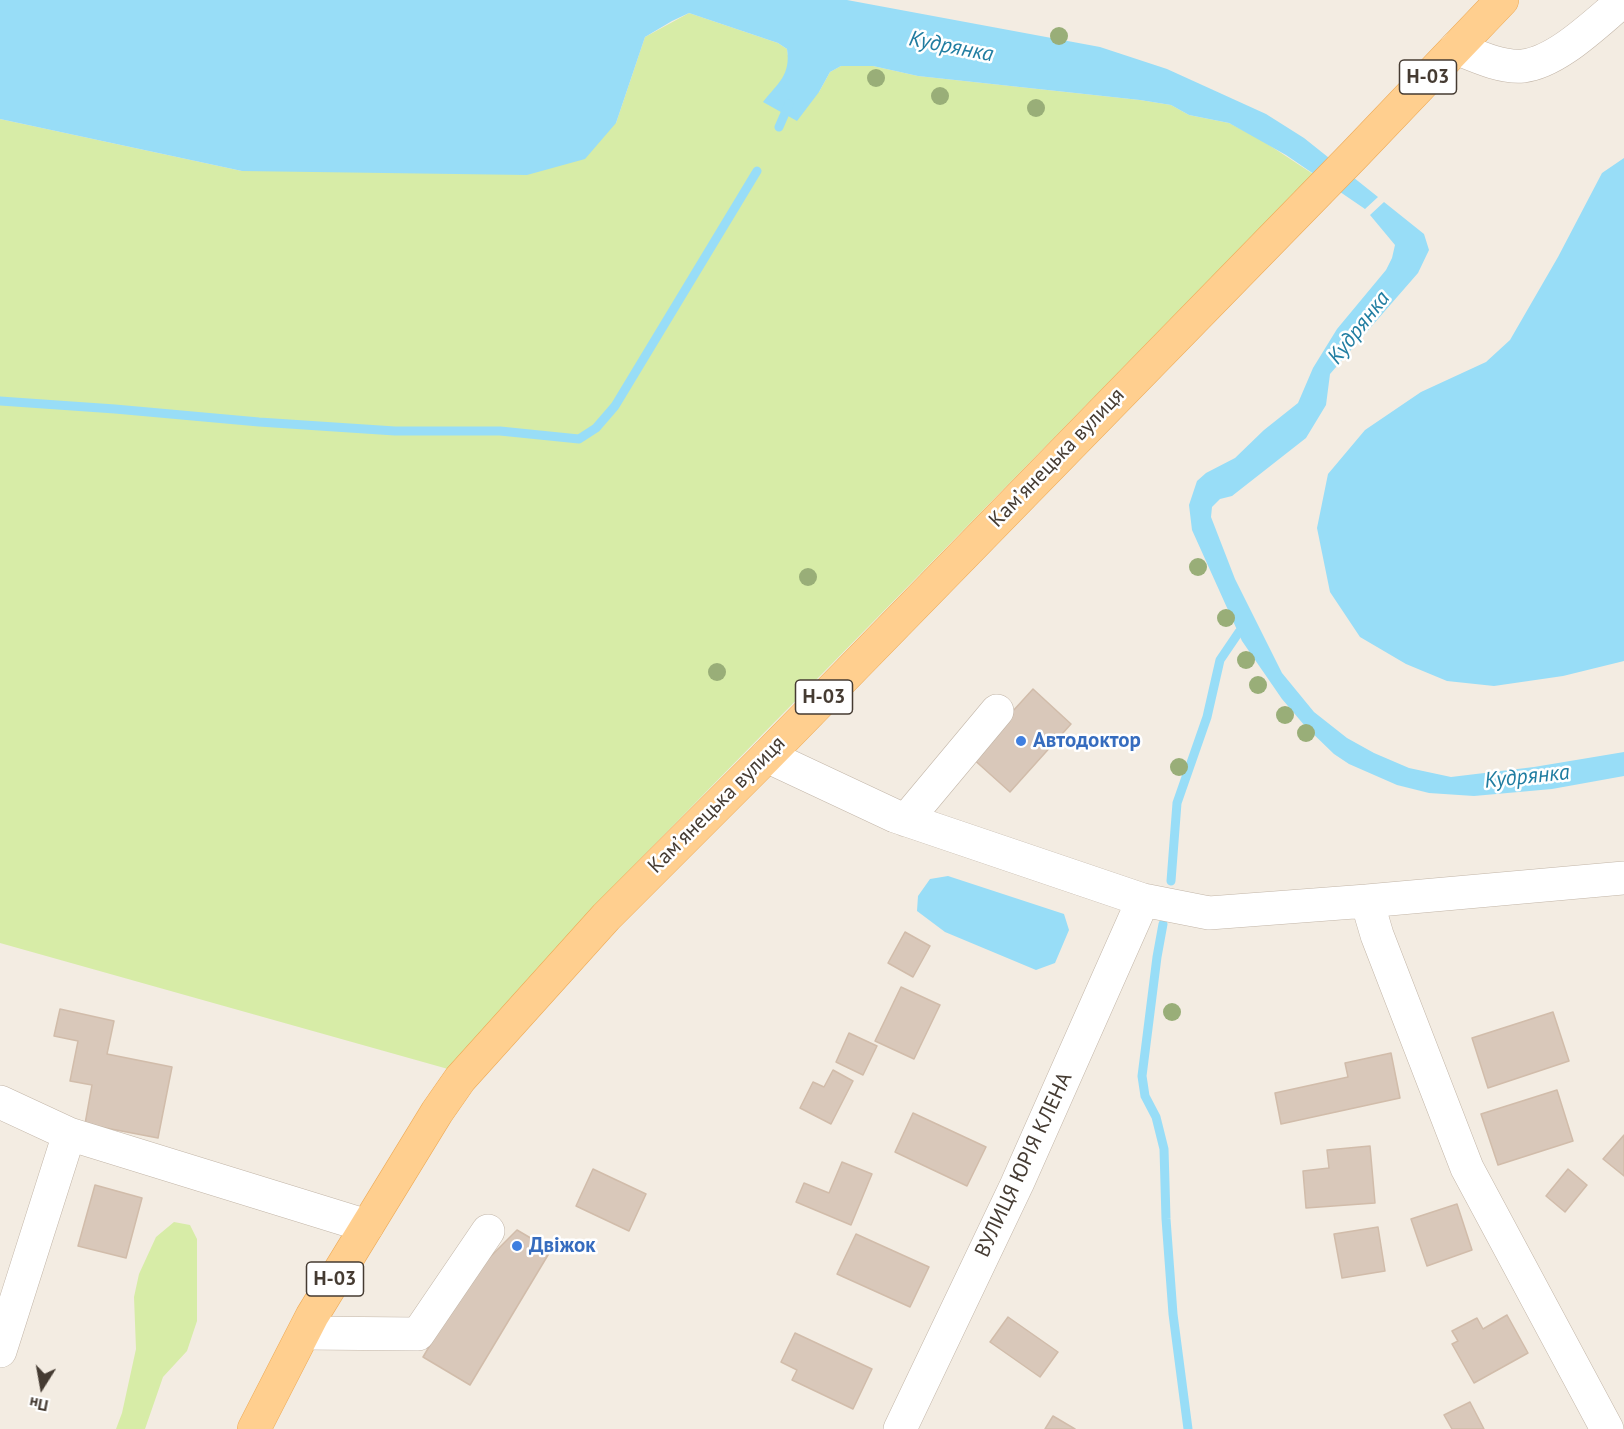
<!DOCTYPE html>
<html>
<head>
<meta charset="utf-8">
<style>
	body { margin:0 }
	#map { position:relative; width:1624px; height:1429px; overflow:hidden; background:#f3ece2; font-family:"PT Sans",sans-serif }
	canvas { display:block }
	.north { position:absolute; left:12px; top:1357px; width:60px; height:60px; -webkit-text-stroke:4px #fff; paint-order:stroke; rotate:191deg; font-size:16px; font-weight:700; line-height:24px; text-align:center; color:#453b32 }
	.north::after { content:''; display:block; margin:auto; width:21px; height:27px; background:#453b32; clip-path:polygon(50% 0,100% 100%,50% 72%,0 100%) }
</style>
</head>
<body>
<div id="map">
<canvas width="1624" height="1429"></canvas>
<div class="north">Пн</div>
</div>
<script>
const c = document.querySelector('canvas').getContext('2d');
c.lineJoin = 'round';
function fillPath(path, color) { c.fillStyle = color; c.fill(path, 'evenodd'); }
function trace(path, color, width, dash) { c.strokeStyle = color; c.lineWidth = width; c.lineCap = dash ? 'butt' : 'round'; c.setLineDash(dash || []); c.stroke(path); }
function label(font, color, halo, rows, align = 'center') {
  c.font = font + ' "PT Sans",sans-serif'; c.lineWidth = 5; c.setLineDash([]); c.textBaseline = 'middle'; c.strokeStyle = halo; c.fillStyle = color; for (const [text, x, y, turn = 0] of rows) {
    c.save(); c.translate(x, y); c.rotate((+turn || 0) * Math.PI / 180); c.textAlign = isNaN(turn) ? turn : align; if (halo) c.strokeText(text, 0, 0); c.fillText(text, 0, 0); c.restore();
  }
}
const green = new Path2D(`
	M689,13L778,43L787,49L789,62L786,75L819,92L830,72L841,66H873L918,76L1140,100L1171,105L1189,115L1229,123L1260,139L1313,174L594,906L448,1069L0,943V119L242,171L616,123L645,37Z
	M174,1222L190,1225L197,1239V1321L187,1351L163,1377L145,1429H116L122,1413L136,1349L134,1297L139,1274L156,1237Z`);
const water = new Path2D(`
	M0,0H847L1100,47L1167,69L1266,114L1304,138L1378,197L1365,209L1286,155L1229,123L1189,115L1171,105L1140,100L918,76L873,66H841L830,72L819,92L797,121L763,102C778,83 791,75 787,49L778,43L689,13L672,21L645,37L616,123L585,159L527,175L242,171L0,119Z
	M1624,158V661L1563,676L1494,686L1447,681L1406,664L1360,637L1330,592L1317,528L1328,474L1365,430L1421,392L1486,362L1510,340L1558,257L1602,173Z
	M1384,202L1424,234L1429,250L1418,273L1330,374L1326,405L1306,438L1232,496L1220,499L1212,507L1211,517L1235,579L1282,673L1314,712L1347,738L1374,753L1409,768L1451,777L1534,767L1624,752V776L1552,789L1474,796L1429,793L1397,785L1349,764L1334,754L1305,726L1282,699L1242,641L1192,530L1189,505L1197,481L1206,473L1235,458L1264,430L1298,403L1313,368L1337,329L1386,270L1392,258L1395,245L1370,215Z
	M948,876L1064,914L1069,930L1055,963L1036,970L945,932L917,911L918,896L930,879Z`);
const stream = new Path2D(`
	M779,127L789,104
	M0,401L115,409L259,422L395,431H500L579,439L596,428L615,406L757,171
	M1171,881L1177,803L1207,717L1220,660L1239,632
	M1163,924L1157,957L1142,1076L1145,1096L1156,1117L1164,1149L1166,1219L1173,1314L1188,1429`);
const building = new Path2D(`
	M1033,689L1071,724L1010,792L971,757Z
	M905,932L930,946L913,977L888,963Z
	M901,987L940,1005L914,1059L875,1041Z
	M60,1009L114,1021L107,1054L172,1067L158,1138L85,1124L92,1085L70,1081L78,1041L54,1036Z
	M1553,1012L1569,1061L1488,1088L1472,1038Z
	M849,1033L877,1046L863,1075L836,1062Z
	M1391,1053L1400,1098L1281,1124L1275,1093L1348,1077L1345,1063Z
	M833,1070L853,1081L831,1124L800,1108L813,1082L824,1087Z
	M1557,1090L1573,1141L1498,1165L1481,1114Z
	M913,1113L986,1147L967,1186L895,1152Z
	M1624,1135V1176L1603,1159Z
	M1370,1146L1375,1203L1306,1208L1303,1171L1329,1168L1327,1150Z
	M842,1162L872,1174L851,1225L796,1202L804,1183L829,1193Z
	M593,1169L646,1194L629,1231L576,1206Z
	M1568,1169L1587,1185L1565,1212L1546,1196Z
	M95,1185L142,1198L126,1258L78,1246Z
	M1457,1204L1472,1250L1427,1266L1411,1219Z
	M1378,1227L1385,1271L1342,1278L1334,1234Z
	M517,1230L551,1250L470,1385L423,1357L471,1276Z
	M856,1234L929,1267L910,1307L837,1274Z
	M1507,1315L1528,1353L1474,1383L1452,1344L1458,1341L1452,1331L1477,1318L1483,1329Z
	M1008,1317L1058,1352L1040,1377L990,1342Z
	M795,1333L872,1369L853,1409L792,1380L797,1370L781,1362Z
	M1470,1402L1484,1429H1452L1444,1415Z
	M1053,1416L1075,1429H1045Z`);
const minor = new Path2D(`
	M1456,48C1476,56 1501,68 1523,66C1558,62 1597,22 1624,0
	M767,756L895,816L1143,900L1209,913L1367,901L1377,935L1467,1168L1607,1429
	M906,820L997,711
	M1367,901L1624,878
	M0,1102L69,1134L367,1226
	M304,1333L418,1334L488,1231
	M0,1351L69,1134
	M900,1429L1017,1184L1143,900`);
const major = new Path2D(`
	M254,1429L312,1316L437,1112L460,1079L606,917L767,756L1355,154L1502,0`);
const trees = [
	[1059,36],
	[876,78],
	[940,96],
	[1036,108],
	[1198,567],
	[808,577],
	[1226,618],
	[1246,660],
	[717,672],
	[1258,685],
	[1285,715],
	[1306,733],
	[1179,767],
	[1172,1012]
];
const markers = [
	[1021,741,6,"#3f7fe0"],
	[517,1246,6,"#3f7fe0"]
];
const shields = [
	[1428,77,57],
	[824,697,57],
	[335,1279,57]
];
const shieldNames = [
	["Н-03",1428,77],
	["Н-03",824,697],
	["Н-03",335,1279]
];
const streetNames = [
	["Камʼянецька вулиця",1057,458,-46],
	["Камʼянецька вулиця",717,805,-45],
	["ВУЛИЦЯ ЮРІЯ КЛЕНА",1024,1165,-65]
];
const shopNames = [
	["Автодоктор",1033,741],
	["Двіжок",529,1246]
];
const waterNames = [
	["Кудрянка",951,47,11],
	["Кудрянка",1359,328,-52],
	["Кудрянка",1527,777,-6]
];
fillPath(green, '#d7eca7');
fillPath(water, '#98ddf7');
trace(stream, '#98ddf7', 9);
fillPath(building, '#d9c8ba');
trace(building, '#d1bcaa', 1.5);
trace(minor, '#c2b5a7', 34);
trace(major, '#ea5', 34);
trace(minor, '#fff', 33);
trace(major, '#ffcf8f', 33);
c.fillStyle = '#99ae78';
for (const [x, y] of trees) { c.beginPath(); c.arc(x, y, 9, 0, 2 * Math.PI); c.fill(); }
for (const [x, y, r, color] of markers) { const dot = new Path2D(); dot.arc(x, y, r, 0, 2 * Math.PI); c.fillStyle = color; c.fill(dot); trace(dot, '#fff', 2); }
for (const [x, y, w] of shields) { const box = new Path2D(); box.roundRect(x - w / 2, y - 17, w, 34, 4.5); c.fillStyle = '#fff'; c.fill(box); trace(box, '#453b32', 1.5); }
label('bold 20px', '#453b32', null, shieldNames);
label('21px', '#453b32', '#fff', streetNames);
label('bold 21px', '#366cbe', '#fff', shopNames, 'left');
label('italic 22px', '#207da1', '#fff', waterNames);
</script>
</body>
</html>
